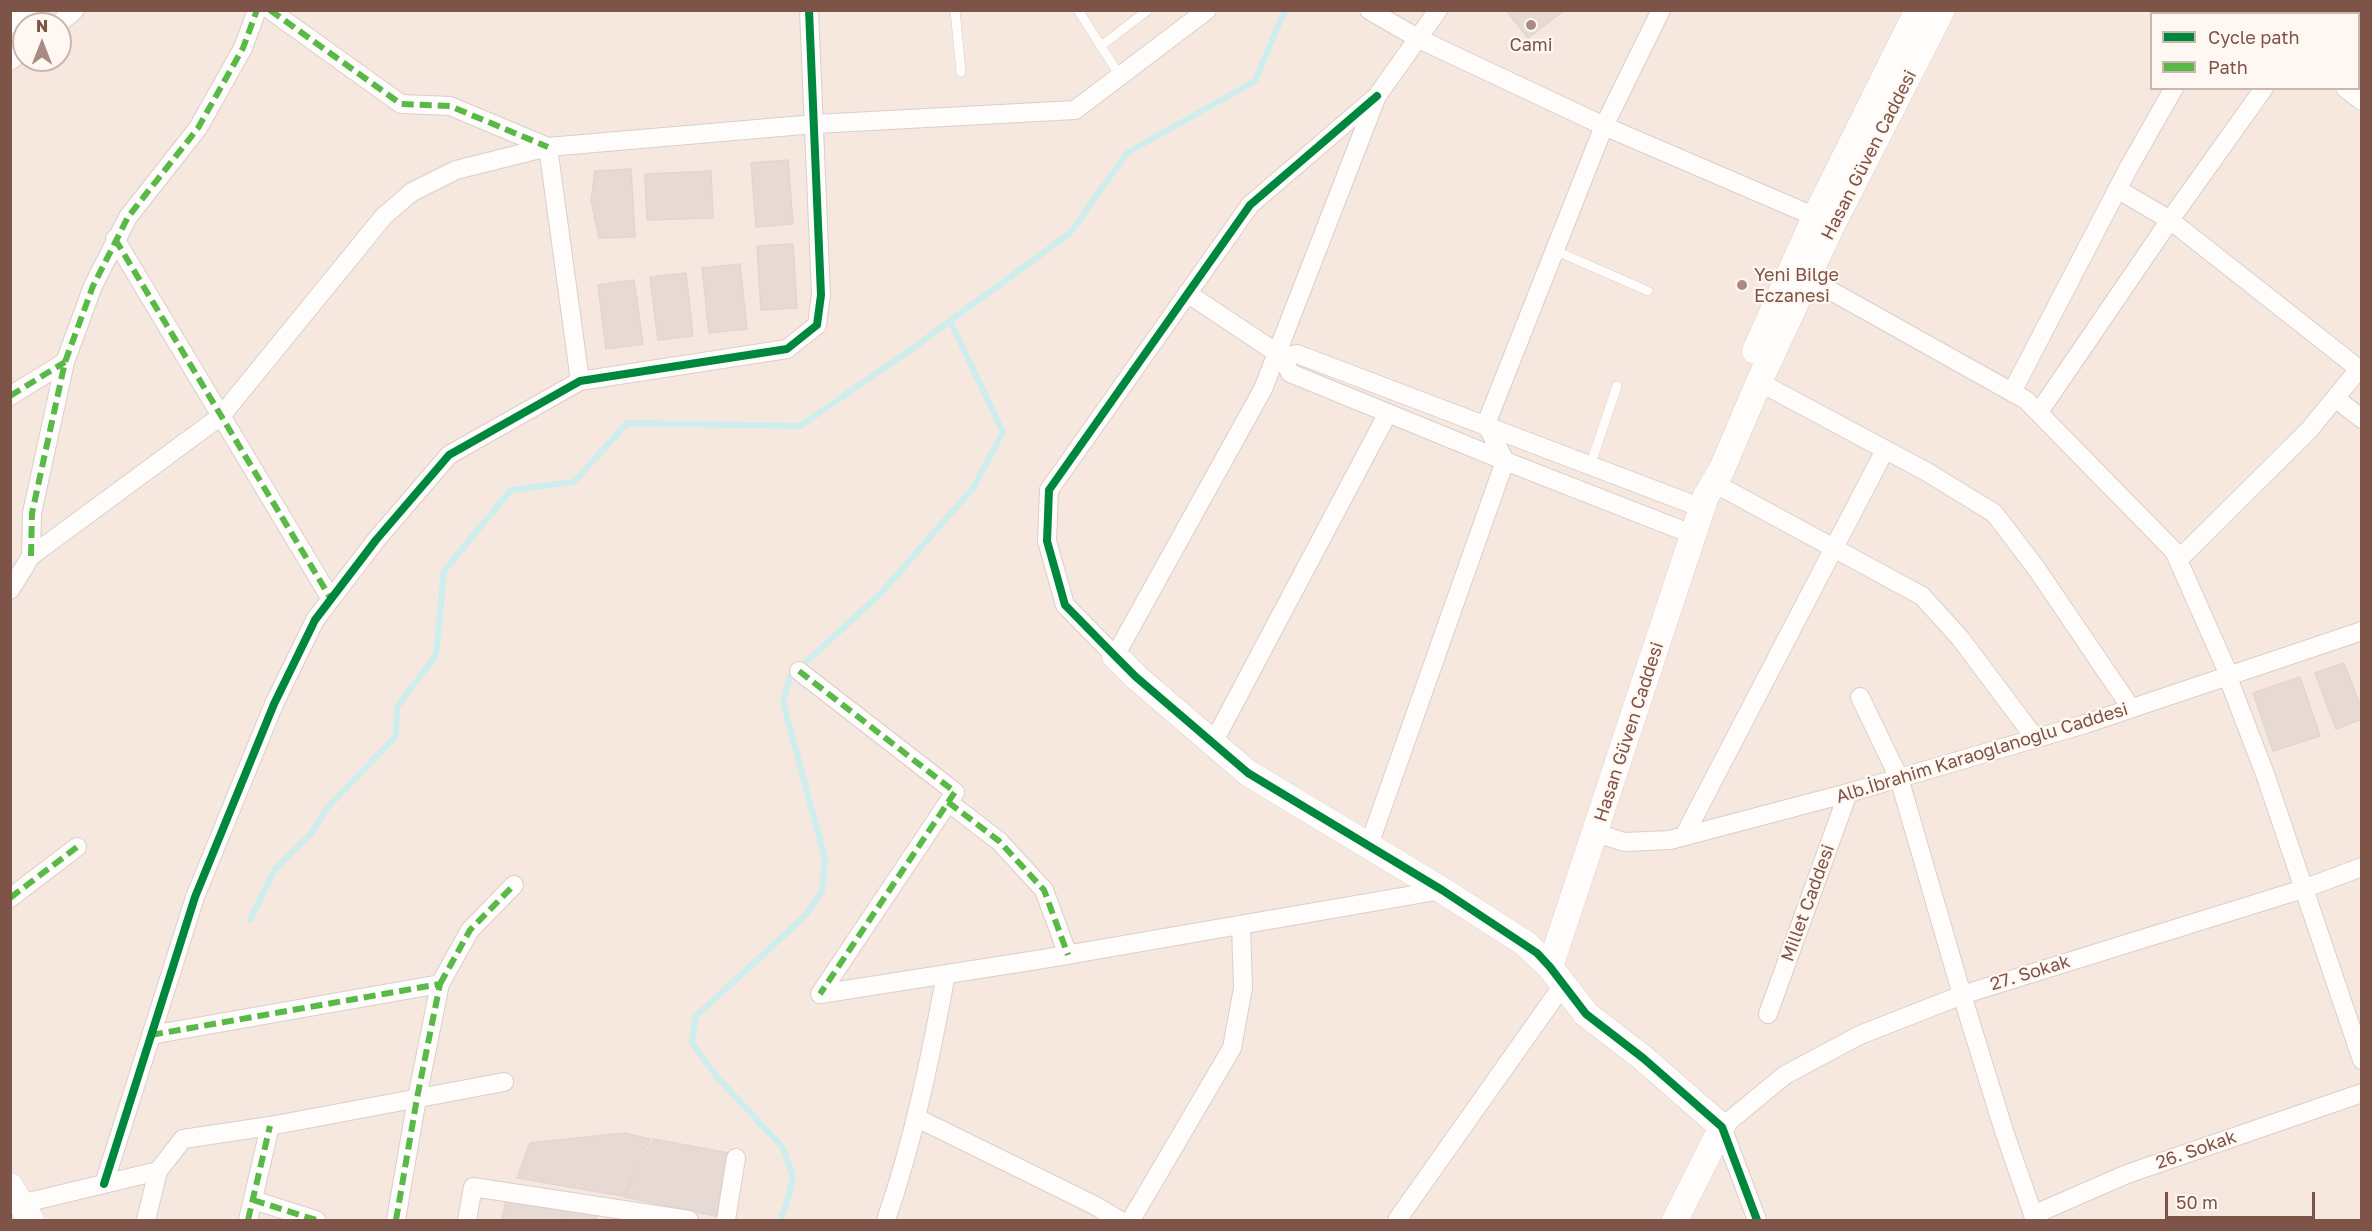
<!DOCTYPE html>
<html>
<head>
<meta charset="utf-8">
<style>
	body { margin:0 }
	#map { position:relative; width:2372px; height:1231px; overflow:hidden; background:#faf4ee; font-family:"Golos Text",sans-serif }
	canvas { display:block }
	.frame { position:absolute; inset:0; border:12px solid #7e5348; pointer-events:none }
	.legend { position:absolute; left:2150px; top:12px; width:210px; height:78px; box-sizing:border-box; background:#fff8f2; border:2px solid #cbb6ae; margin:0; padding:8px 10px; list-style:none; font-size:18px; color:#7e5348 }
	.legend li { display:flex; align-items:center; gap:12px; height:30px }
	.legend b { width:30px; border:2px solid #cbb6ae }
	.north { position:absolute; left:12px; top:12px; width:60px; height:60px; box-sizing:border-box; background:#fff8f2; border:2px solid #cbb6ae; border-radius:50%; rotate:0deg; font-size:16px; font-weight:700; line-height:24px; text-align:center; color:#7e5348 }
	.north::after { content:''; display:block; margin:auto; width:21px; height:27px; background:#a98b82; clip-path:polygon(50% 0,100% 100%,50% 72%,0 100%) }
	.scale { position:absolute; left:2165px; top:1192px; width:150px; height:27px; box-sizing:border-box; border:3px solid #7e5348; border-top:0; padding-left:8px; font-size:18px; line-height:21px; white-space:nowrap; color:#7e5348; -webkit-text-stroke:4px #fff8f2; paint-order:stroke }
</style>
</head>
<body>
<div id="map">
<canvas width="2372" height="1231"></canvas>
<div class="frame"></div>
<ul class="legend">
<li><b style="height:8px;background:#00873e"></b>Cycle path</li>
<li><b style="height:8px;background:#58b947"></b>Path</li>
</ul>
<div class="north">N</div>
<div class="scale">50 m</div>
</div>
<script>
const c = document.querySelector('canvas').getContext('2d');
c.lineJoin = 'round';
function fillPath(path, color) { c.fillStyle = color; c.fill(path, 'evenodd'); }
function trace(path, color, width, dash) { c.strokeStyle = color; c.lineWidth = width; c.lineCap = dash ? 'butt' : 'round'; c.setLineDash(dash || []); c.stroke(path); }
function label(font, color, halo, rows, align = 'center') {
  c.font = font + ' "Golos Text",sans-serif'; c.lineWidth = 4.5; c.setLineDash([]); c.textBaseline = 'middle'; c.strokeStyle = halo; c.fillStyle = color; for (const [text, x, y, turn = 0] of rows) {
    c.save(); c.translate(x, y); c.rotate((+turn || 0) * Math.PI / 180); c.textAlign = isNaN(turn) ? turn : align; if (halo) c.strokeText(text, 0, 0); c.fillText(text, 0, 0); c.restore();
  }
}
const residential = new Path2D(`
	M11,11H2361V1220H11ZM2152,14H2358V88H2152ZM24,24H60V60H24Z`);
const stream = new Path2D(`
	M250,920L275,869L311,834L327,808L396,736L397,707L436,655L444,571L511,490L574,482L627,423L800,426L909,351L1070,233L1127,153L1255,81L1285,10
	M780,1220L788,1199L793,1177L783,1148L718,1078L692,1043L695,1017L805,916L822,891L825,859L783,702L790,677L882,592L973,488L1003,432L950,321`);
const building = new Path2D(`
	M1506,10H1560L1562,12L1528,38Z
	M788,160L793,224L756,227L751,163Z
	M631,169L635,237L599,238L591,200L595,171Z
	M711,171L713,218L647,220L645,174Z
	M793,244L797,308L761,310L757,246Z
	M740,264L747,329L709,333L702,268Z
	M686,273L693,336L658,340L650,277Z
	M634,280L643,344L606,349L598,285Z
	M2344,663L2362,710V719L2336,729L2315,673Z
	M2300,677L2320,736L2273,751L2253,693Z
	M624,1133L650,1139L623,1196L517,1178L530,1143Z
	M653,1139L729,1153L716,1216L624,1197Z
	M507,1195L568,1205L566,1220H502Z
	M570,1207L597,1211L596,1220H567Z`);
const lane = new Path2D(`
	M955,10L961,72
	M1078,10L1120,76
	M1101,46L1148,10
	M1554,250L1648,291
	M1590,466L1617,386`);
const street = new Path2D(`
	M270,10L401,104L450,106L548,147L580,381
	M1369,10L1419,39L1604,126L1825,221
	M2225,10L2230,14
	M2261,10L2265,14
	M10,24L28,10
	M58,24L75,10
	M10,61L24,50
	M2358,79L2362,82
	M2345,88L2362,101
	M1377,96L1250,205L1049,490L1047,541L1065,605L1115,656L1263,389L1377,96L1438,10
	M2117,189L2170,220L2359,369L2362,367
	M115,239L331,599
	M1799,273L2026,400L2174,551L2229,675
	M1187,293L1283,357L1290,373L1505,461L1694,535
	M1283,357L1297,354L1702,508
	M1759,382L1927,472L1994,513L2036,568L2131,708
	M2012,392L2129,167L2174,88
	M10,396L65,362
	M2335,398L2362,419
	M2039,412L2170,220L2264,88
	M1714,483L1922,596L1960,638L2035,738
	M31,556L32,513L65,362L93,286L128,217L198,128L243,48L257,10
	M2178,560L2309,430L2359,369
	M10,590L31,556L221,416L384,216L412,192L456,170L548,147L815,124L1075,110L1207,10
	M799,671L955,792L820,994
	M2227,675L2265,774L2362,1060
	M1860,697L1899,778L1962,995L2004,1131L2035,1220
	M1213,743L1388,413
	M948,802L999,841L1044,890L1068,955
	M1596,833L1624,842L1670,840L1848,793L2085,724L2362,631
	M1684,836L1885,450
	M1369,845L1505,461L1486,424L1604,126L1661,10
	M10,898L77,847
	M440,984L470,930L514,885
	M820,994L1043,959L1442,890
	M1768,1014L1848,793
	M151,1035L440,984L417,1098L396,1220
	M917,1118L1094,1205L1119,1220
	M104,1184L195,897L274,704L315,620L376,540L449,455L580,381L787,349L817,325L821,295L809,10
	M253,1200L316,1220
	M12,1206L158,1171
	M2033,1215L2127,1174L2362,1093
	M146,1220L158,1171L183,1139L270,1126L504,1082
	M248,1220L270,1126
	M467,1220L473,1187L689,1220
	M726,1220L736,1158
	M886,1220C914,1139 930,1059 946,974
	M1131,1220L1232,1048L1243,988L1241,925
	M1397,1220L1563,985
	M1757,1220L1722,1127L1785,1075L1860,1035L1962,995L2303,889L2362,867`);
const secondary = new Path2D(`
	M1755,351L1815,217L1918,10
	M1115,656L1136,677L1248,773L1442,890L1526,944L1550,967L1586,1014L1643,1058L1722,1127L1675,1220
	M1550,967L1706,496L1722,469L1759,382L1832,225L1942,10
	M10,1186L31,1220`);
const quiet = new Path2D(`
	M270,10L401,104L450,106L548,147
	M115,239L331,599
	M10,396L65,362
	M31,556L32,513L65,362L93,286L128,217L198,128L243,48L257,10
	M799,671L955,792L820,994
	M948,802L999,841L1044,890L1068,955
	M10,898L77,847
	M440,984L470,930L514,885
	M151,1035L440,984L417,1098L396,1220
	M253,1200L316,1220
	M248,1220L270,1126`);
const cycleway = new Path2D(`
	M1377,96L1250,205L1049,490L1047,541L1065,605L1115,656L1136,677L1248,773L1442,890L1537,953L1550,967L1586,1014L1643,1058L1722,1127L1757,1220
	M104,1184L195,897L274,704L315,620L376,540L449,455L580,381L787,349L817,325L821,295L809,10`);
const markers = [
	[1531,25,6,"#a98b82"],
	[1742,285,6,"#a98b82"]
];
const poiNames = [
	["Cami",1531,45],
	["Yeni Bilge",1754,275,"left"],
	["Eczanesi",1754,296,"left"]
];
const streetNames = [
	["Hasan Güven Caddesi",1869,155,-63],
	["Hasan Güven Caddesi",1629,732,-72],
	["Alb.İbrahim Karaoğlanoğlu Caddesi",1982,753,-17],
	["Millet Caddesi",1808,903,-70],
	["27. Sokak",2030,973,-17],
	["26. Sokak",2196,1150,-19]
];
fillPath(residential, '#f6e8de');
trace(stream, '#cdeeed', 6);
fillPath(building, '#e7dad5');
trace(building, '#e4d5cf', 1.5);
trace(lane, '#d9cfca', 10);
trace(street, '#d9cfca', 20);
trace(secondary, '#dbd0cb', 27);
trace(lane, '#fefdfc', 9);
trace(street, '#fefdfc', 18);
trace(secondary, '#fefdfc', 26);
trace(quiet, '#58b947', 6, [12, 6]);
trace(cycleway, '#00873e', 8);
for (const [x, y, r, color] of markers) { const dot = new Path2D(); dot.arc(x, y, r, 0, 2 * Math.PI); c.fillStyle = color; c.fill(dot); trace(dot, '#fff8f2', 2); }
label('18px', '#7e5348', '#fff8f2', poiNames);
label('18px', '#7e5348', '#fff8f2', streetNames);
</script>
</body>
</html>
